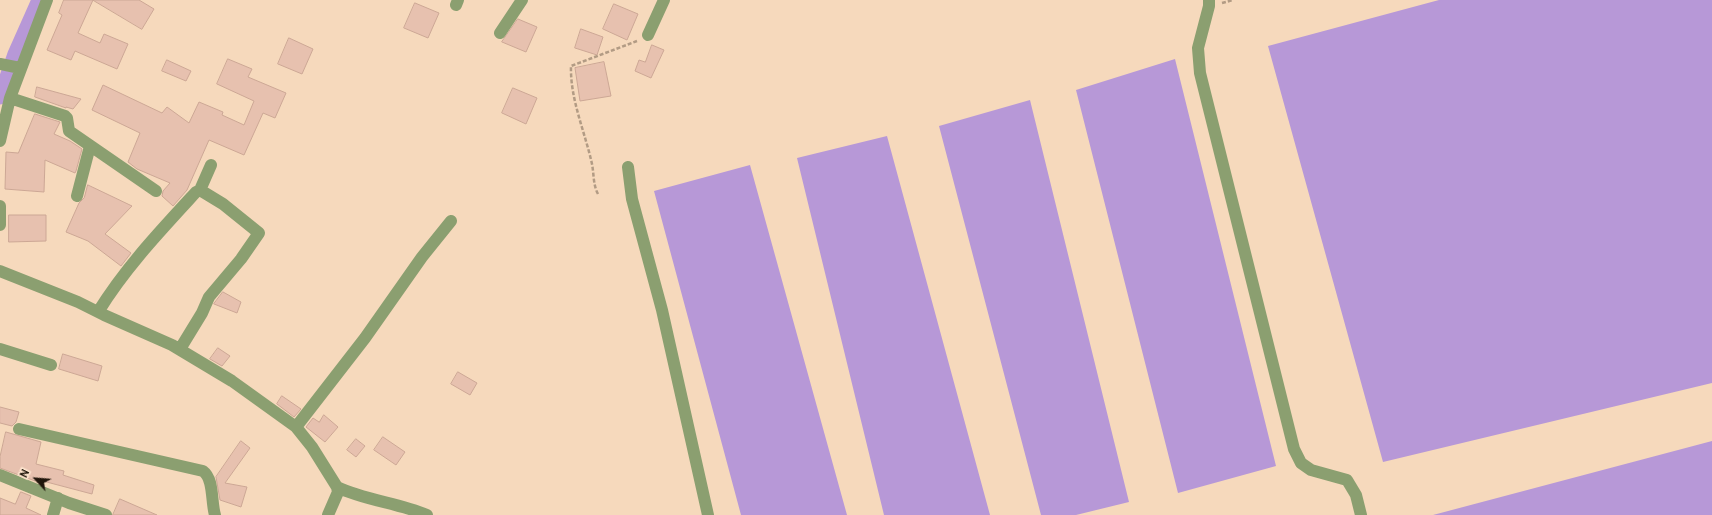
<!DOCTYPE html>
<html>
<head>
<meta charset="utf-8">
<style>
	body { margin:0 }
	#map { position:relative; width:1712px; height:515px; overflow:hidden; background:#f6d9bc; font-family:Overpass,sans-serif }
	canvas { display:block }
	.north { position:absolute; left:16px; top:459px; width:40px; height:40px; -webkit-text-stroke:3px #ffe7d0; paint-order:stroke; rotate:296deg; font-size:11px; font-weight:700; line-height:16px; text-align:center; color:#20160b }
	.north::after { content:''; display:block; margin:auto; width:14px; height:18px; background:#20160b; clip-path:polygon(50% 0,100% 100%,50% 72%,0 100%) }
</style>
</head>
<body>
<div id="map">
<canvas width="1712" height="515"></canvas>
<div class="north">N</div>
</div>
<script>
const c = document.querySelector('canvas').getContext('2d');
c.lineJoin = 'round';
function fillPath(path, color) { c.fillStyle = color; c.fill(path, 'evenodd'); }
function trace(path, color, width, dash) { c.strokeStyle = color; c.lineWidth = width; c.lineCap = dash ? 'butt' : 'round'; c.setLineDash(dash || []); c.stroke(path); }
const water = new Path2D(`
	M1439,0H1712V383L1383,462L1268,46Z
	M1175,59L1276,466L1178,493L1076,90Z
	M1030,100L1129,502L1076,515H1041L939,126Z
	M887,136L990,515H884L797,158Z
	M750,165L847,515H741L654,191Z
	M1712,441V515H1433Z`);
const canal = new Path2D(`
	M0,97L15,54L39,0`);
const building = new Path2D(`
	M64,0H93L78,33L100,43L104,34L128,44L117,69L75,51L71,60L47,50L62,15L59,13Z
	M93,0H139L154,9L142,29Z
	M415,3L439,13L428,38L404,28Z
	M614,4L638,14L627,40L603,29Z
	M518,19L537,27L526,52L502,42Z
	M581,29L603,37L597,55L575,48Z
	M289,38L313,49L302,74L278,64Z
	M652,45L664,50L651,78L635,71L639,60L645,62Z
	M228,59L252,69L248,77L286,93L275,118L263,113L244,155L209,140L187,190L173,206L162,196L163,191L170,183L137,169L128,162L140,133L92,110L103,85L162,113L167,107L189,123L199,102L223,112L222,115L244,125L254,101L217,84Z
	M167,60L191,71L186,81L162,71Z
	M604,62L611,96L580,101L575,68Z
	M37,87L81,99L73,109L66,107V108L35,97Z
	M513,88L537,98L526,124L502,113Z
	M35,114L60,122L54,134L70,141L82,149L76,171L75,173L45,160L44,192L5,189L6,152L18,153Z
	M88,185L132,206L105,234L131,253L121,266L88,241L66,232L79,203L84,198Z
	M9,215H46V241L9,242Z
	M223,292L241,302L237,313L214,304Z
	M218,348L230,356L222,366L210,359Z
	M63,354L102,366L98,381L59,369Z
	M458,372L477,383L470,395L451,384Z
	M282,396L301,409L294,417L277,404Z
	M0,407L19,412L16,422L12,426L0,423Z
	M324,415L338,427L325,442L306,427L313,418L319,422Z
	M6,432L41,442L36,464L64,471L63,475L94,485L92,494L39,480L38,482L0,468V457Z
	M383,437L405,452L396,465L374,450Z
	M356,439L365,446L356,457L347,450Z
	M241,441L250,448L225,483L247,487L241,507L220,500L216,477Z
	M21,492L31,496L26,508L41,515H0V498L15,504Z
	M120,499L157,515H113Z`);
const path = new Path2D(`
	M1222,3L1233,0
	M598,194C593,185 594,174 592,164C585,132 570,99 571,66L637,41`);
const minor = new Path2D(`
	M1209,0V6L1198,48L1200,73L1294,449L1301,463L1311,470L1347,480L1356,495L1361,515
	M456,5L458,0
	M500,33L522,0
	M648,35L664,0
	M0,64L20,68
	M10,98L65,116L67,118L69,131L156,191
	M0,141L10,98L47,0
	M628,167L632,199L662,310L708,515
	M77,196L90,146
	M0,206V225
	M0,271L78,302L104,315L172,345L232,381L296,427L312,447L337,487L338,492L328,515
	M98,312C125,268 161,230 196,192L200,190L211,165
	M0,349L51,365
	M180,349L202,313L209,297L241,259L259,233L223,204L200,190
	M296,427L365,338L422,257L451,221
	M19,429L203,471C214,479 211,502 215,515
	M0,475L69,503L106,515
	M337,487C364,500 398,503 427,515
	M53,515L58,498`);
fillPath(water, '#b798d7');
trace(canal, '#b798d7', 15);
fillPath(building, '#e7c1af');
trace(building, '#cca795', 1);
trace(path, '#b29b84', 2.5, [4, 2]);
trace(minor, '#8b9f70', 12);
</script>
</body>
</html>
